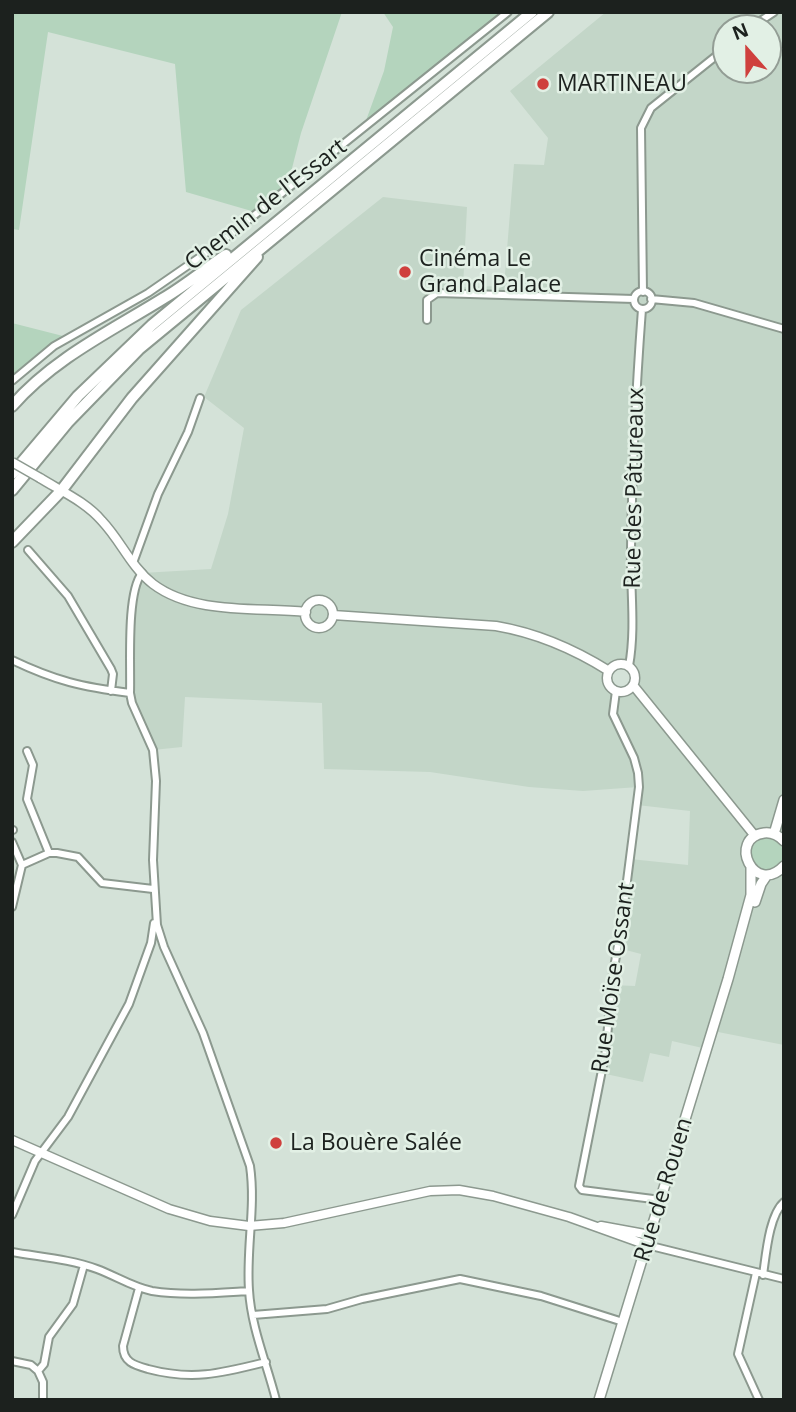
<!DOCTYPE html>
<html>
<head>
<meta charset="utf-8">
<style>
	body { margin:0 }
	#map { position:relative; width:796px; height:1412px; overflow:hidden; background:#d4e2d8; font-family:"Open Sans",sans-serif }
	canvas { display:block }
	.frame { position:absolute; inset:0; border:14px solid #1c211e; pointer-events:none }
	.north { position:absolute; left:712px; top:14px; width:70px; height:70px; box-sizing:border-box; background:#e2f0e5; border:2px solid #939d95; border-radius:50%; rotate:339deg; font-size:19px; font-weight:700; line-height:28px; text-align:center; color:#1c211e }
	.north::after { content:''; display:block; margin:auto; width:24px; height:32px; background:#cf403d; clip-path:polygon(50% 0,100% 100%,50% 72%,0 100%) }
</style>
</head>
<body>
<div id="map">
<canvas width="796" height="1412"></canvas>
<div class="frame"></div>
<div class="north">N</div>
</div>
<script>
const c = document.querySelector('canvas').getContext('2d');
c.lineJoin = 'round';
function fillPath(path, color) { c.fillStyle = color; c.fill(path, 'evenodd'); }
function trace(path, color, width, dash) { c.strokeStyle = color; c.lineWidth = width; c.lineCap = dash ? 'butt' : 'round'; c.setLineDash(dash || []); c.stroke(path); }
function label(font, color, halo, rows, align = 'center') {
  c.font = font + ' "Open Sans",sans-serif'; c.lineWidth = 5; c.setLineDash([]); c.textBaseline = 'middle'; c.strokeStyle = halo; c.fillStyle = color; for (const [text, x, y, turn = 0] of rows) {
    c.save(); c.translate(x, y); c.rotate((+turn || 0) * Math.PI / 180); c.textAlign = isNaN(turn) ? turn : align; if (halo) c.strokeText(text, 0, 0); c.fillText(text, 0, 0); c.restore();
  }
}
const built = new Path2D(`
	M606,12H784V1045L713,1031L707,1049L672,1041L669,1057L650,1053L643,1082L601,1073L611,985L635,986L641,954L618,948L630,859L688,865L690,811L637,805L638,787L583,791L529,787L430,772L324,769L322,703L185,697L182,747L153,750L132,703V608L142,573L211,569L228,514L244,428L204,397L241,310L383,197L467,207L463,287L504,286L514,164L544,165L548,138L510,91ZM726,28H768V70H726ZM618,664L629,666L635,673L633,685L624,692L613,689L608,681L609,671Z`);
const green = new Path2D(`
	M12,12H342L301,133L288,184L255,212L186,192L175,64L48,32L19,230L12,229Z
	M383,12H503L364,126L384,71L393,27Z
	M12,323L63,336L41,351L12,376Z
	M751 854a16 16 0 1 1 32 0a16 16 0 1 1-32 0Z`);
const minor = new Path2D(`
	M750,28L774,12
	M634 300a9 9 0 1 1 18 0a9 9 0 1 1-18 0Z
	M643,292L641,128L651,108L726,48
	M651,299L694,303L784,329
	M427,320V300L437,293L634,299
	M12,381L54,346L148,293L216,246L508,12
	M28,550L68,596L111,669L113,674L111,691
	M133,563L158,494L188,432L200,398
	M142,573C126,593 131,666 130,693L132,703L153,750L156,781L153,860L157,925L164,947L203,1033L250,1166C256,1207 246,1248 249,1290C251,1327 267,1364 276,1400
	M12,660C56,681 82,687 130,693
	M629,666C636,628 630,588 631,549C632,469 636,389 642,309
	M616,691L613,714L634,758L638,773L639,787L621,928L612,979L606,1050L579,1186L582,1190L661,1200
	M27,751L33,765L27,799L49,853
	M12,830H13
	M12,842L22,865
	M12,907L22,865L49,853H57L78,857L102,883L153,889
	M12,1215L35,1161L68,1117L129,1004L151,943L154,923
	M647,1245L784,1279
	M12,1252C40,1257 70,1259 97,1269C116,1276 132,1287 152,1291C184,1296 216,1293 249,1291
	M756,1273L738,1354L759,1400
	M763,1275C766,1255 769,1215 784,1202
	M139,1288L123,1346C123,1362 134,1365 148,1369C193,1381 222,1373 266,1362
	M253,1315L327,1309L362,1299L460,1279L541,1296L623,1322
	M12,1361L31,1365L38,1371L44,1364L49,1337L73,1304L84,1265
	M38,1371L43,1382V1400`);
const tertiary = new Path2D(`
	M40,478C61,491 86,502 102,521C121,541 131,567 153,584C194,615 257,607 306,612
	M305 614a14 14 0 1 1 28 0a14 14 0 1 1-28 0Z
	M333,615L496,626C537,633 574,649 609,671
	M607 678a14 14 0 1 1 28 0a14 14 0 1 1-28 0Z
	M633,685L755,836
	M12,1140L169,1209L210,1221L249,1226L284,1223L430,1191L459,1190L493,1196L569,1217L647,1245
	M601,1226L650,1235`);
const secondary = new Path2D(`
	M774,834L784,800
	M784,841C778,835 772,832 764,833C727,838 754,897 784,866
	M755,902L761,884L767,875
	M599,1400L728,979L751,895V868`);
const trunk = new Path2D(`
	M12,406C54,358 111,331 164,298C186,285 205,269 226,255
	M12,474L78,396L152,325L532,12
	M12,490L68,422L139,349L548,12
	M12,542L61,491L132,398L257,257`);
const tertiaryBridge = new Path2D(`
	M12,462L40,478`);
const markers = [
	[543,84,7,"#cf403d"],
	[405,272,7,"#cf403d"],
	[276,1143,7,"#cf403d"]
];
const poiNames = [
	["MARTINEAU",557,84],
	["Cinéma Le",419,259],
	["Grand Palace",419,285],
	["La Bouère Salée",290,1143]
];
const streetNames = [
	["Chemin de l'Essart",266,205,-38],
	["Rue des Pâtureaux",635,488,-89],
	["Rue Moïse Ossant",614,978,-82],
	["Rue de Rouen",664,1190,-73]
];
fillPath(built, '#c3d6c8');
fillPath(green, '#b4d4bd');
trace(minor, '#8c998f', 10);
trace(tertiary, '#8c998f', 11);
trace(secondary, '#8c998f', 12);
trace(trunk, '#8c998f', 14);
trace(minor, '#fff', 6);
trace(tertiary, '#fff', 8);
trace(secondary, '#fff', 9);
trace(trunk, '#fff', 10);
trace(tertiaryBridge, '#8c998f', 11, []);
trace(tertiaryBridge, '#fff', 8);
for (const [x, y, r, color] of markers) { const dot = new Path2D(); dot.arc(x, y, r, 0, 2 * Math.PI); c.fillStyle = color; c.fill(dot); trace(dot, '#e2f0e5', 2.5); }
label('23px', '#1c211e', '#e2f0e5', poiNames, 'left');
label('23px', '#1c211e', '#e2f0e5', streetNames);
</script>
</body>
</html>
